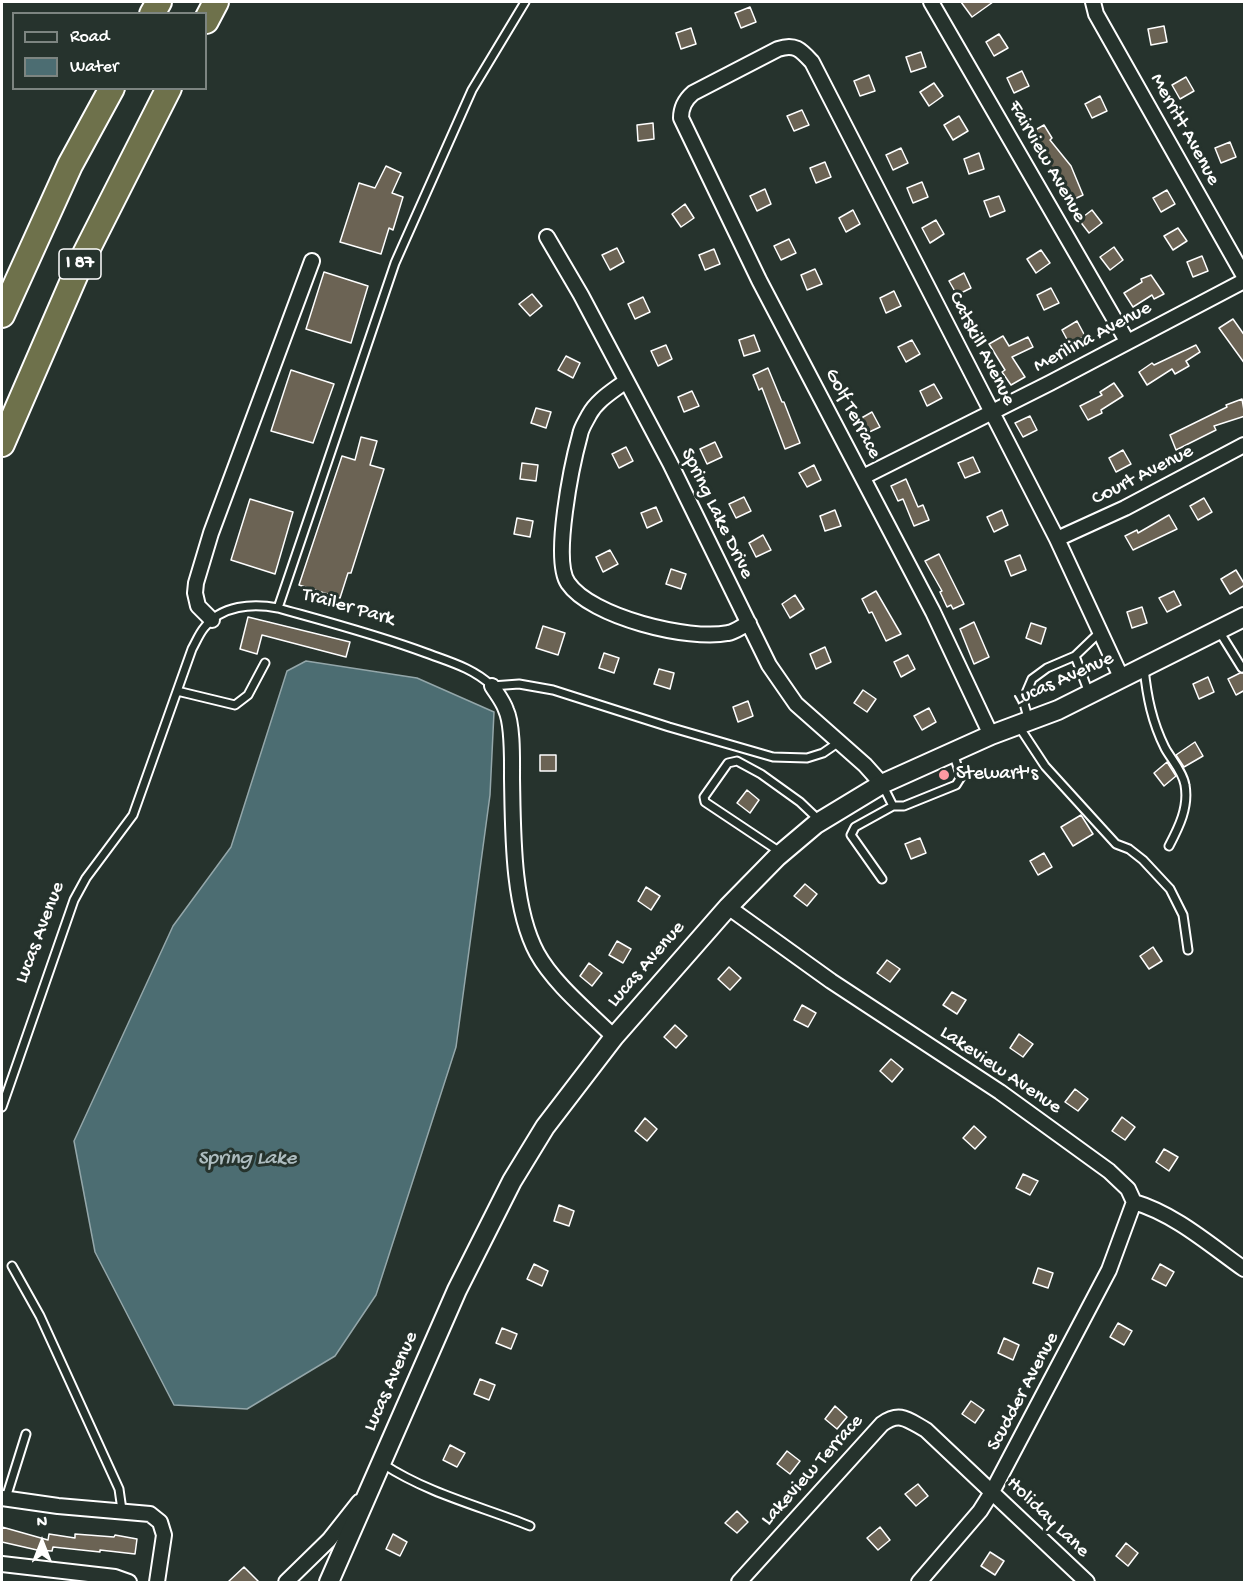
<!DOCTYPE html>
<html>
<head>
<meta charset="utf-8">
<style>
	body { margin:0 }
	#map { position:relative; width:1246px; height:1584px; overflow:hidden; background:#26332d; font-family:"Gochi Hand",sans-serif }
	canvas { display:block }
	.frame { position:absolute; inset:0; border:3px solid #fff; pointer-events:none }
	.legend { position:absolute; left:12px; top:12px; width:195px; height:78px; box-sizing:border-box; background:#26332d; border:2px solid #7d8581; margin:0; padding:8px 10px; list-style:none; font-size:18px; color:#fff }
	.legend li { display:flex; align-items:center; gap:12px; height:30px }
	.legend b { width:30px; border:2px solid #7d8581 }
	.north { position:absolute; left:12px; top:1512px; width:60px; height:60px; -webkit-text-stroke:4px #26332d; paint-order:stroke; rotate:0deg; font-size:16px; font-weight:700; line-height:24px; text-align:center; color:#fff }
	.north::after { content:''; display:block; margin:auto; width:21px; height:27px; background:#fff; clip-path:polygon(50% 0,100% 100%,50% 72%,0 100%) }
</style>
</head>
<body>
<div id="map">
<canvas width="1246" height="1584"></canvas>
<div class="frame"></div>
<ul class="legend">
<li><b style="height:8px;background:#26332d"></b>Road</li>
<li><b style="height:16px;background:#4c6d72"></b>Water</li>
</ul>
<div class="north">N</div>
</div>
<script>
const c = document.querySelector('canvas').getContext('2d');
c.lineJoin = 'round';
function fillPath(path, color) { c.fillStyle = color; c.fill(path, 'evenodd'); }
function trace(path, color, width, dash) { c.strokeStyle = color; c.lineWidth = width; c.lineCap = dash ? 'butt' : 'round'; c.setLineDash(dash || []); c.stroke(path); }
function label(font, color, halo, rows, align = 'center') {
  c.font = font + ' "Gochi Hand",sans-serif'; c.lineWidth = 6; c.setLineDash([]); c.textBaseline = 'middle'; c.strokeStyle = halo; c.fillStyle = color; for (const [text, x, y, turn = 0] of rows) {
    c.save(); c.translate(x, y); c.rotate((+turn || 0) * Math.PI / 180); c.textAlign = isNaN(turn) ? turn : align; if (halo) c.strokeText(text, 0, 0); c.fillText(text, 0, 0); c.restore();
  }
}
const water = new Path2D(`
	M306,661L417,678L494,712L490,795L456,1047L376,1295L335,1356L247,1409L174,1405L95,1252L74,1141L173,926L231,847L287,671Z`);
const building = new Path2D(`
	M961,2H993L972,17Z
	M750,7L756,22L741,28L735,13Z
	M1164,26L1167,42L1151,45L1148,29Z
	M691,28L696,44L681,49L676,33Z
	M999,34L1008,48L994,56L986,42Z
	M921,52L926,67L911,72L906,57Z
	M1022,71L1029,86L1014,93L1007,78Z
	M869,75L875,91L860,96L854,81Z
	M1186,77L1194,91L1180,99L1172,85Z
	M934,83L943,96L929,106L920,92Z
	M1100,96L1107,111L1092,118L1085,104Z
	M802,110L809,125L794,131L787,116Z
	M959,116L968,131L953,140L944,125Z
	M653,123L654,139L638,141L637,125Z
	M1044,125L1052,138L1050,140L1071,166L1083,195L1068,202L1062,187L1065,186L1046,161L1030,133Z
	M1230,142L1236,157L1221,163L1215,148Z
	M901,148L908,163L893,170L886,155Z
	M979,153L984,169L969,174L964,159Z
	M825,162L831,177L816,183L810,168Z
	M386,166L401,173L392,193L403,197L393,230L389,228L381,254L340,242L359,183L375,188Z
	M922,182L928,197L913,203L907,188Z
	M765,189L771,204L757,211L750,196Z
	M1167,190L1175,204L1161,212L1153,198Z
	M999,196L1005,211L990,217L984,201Z
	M685,204L694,218L681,227L672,214Z
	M853,210L860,224L846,232L839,218Z
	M1092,210L1102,223L1089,233L1079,220Z
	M936,220L944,234L930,243L922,228Z
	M1178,228L1187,241L1173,250L1164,236Z
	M789,239L796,253L781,260L774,246Z
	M1114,247L1123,260L1110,270L1100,257Z
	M617,248L624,262L610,270L602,255Z
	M714,249L720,264L705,270L699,255Z
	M1041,250L1050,263L1036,273L1027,259Z
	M1202,256L1208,271L1193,277L1187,262Z
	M815,269L822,284L807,290L801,275Z
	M324,272L368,286L351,343L306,329Z
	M964,273L971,288L957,295L949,281Z
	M1151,275L1164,294L1154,299L1152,295L1133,307L1124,293L1142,282L1141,279Z
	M1051,288L1059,303L1044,310L1037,295Z
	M894,291L901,306L886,313L880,298Z
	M532,294L542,306L530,316L519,304Z
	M643,297L650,312L635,319L628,304Z
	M1233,319L1245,336V364L1219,328Z
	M1077,321L1085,336L1070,345L1062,330Z
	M754,335L760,351L744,356L739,340Z
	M1003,336L1009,346L1028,337L1033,347L1012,357L1025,377L1011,385L1002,372L1005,370L989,344Z
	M912,340L920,354L906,362L898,347Z
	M666,345L672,359L658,366L651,351Z
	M1196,345L1200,352L1186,361L1189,366L1175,374L1172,369L1147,385L1139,372L1152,363L1154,365Z
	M566,356L580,363L573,378L558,370Z
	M768,368L782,402H784L800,443L785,449L762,388L759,390L753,375Z
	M291,370L334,384L313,443L271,431Z
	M1114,383L1123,396L1101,410L1102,413L1088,420L1080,406L1102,395L1100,392Z
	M934,384L942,398L927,406L920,391Z
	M692,391L699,406L684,412L678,397Z
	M1242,399L1245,416L1214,426L1216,430L1176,450L1170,435L1227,407L1226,405Z
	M536,408L551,412L546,428L531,423Z
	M872,412L880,427L865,434L858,420Z
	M1030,416L1037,430L1023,437L1015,423Z
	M361,437L377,441L370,465L384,469L351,573H348L340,598L299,585L342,456L355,460Z
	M715,442L722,457L707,464L700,449Z
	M626,447L633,461L619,468L612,454Z
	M1123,450L1131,464L1116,472L1109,458Z
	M973,457L980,472L965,478L958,463Z
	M522,463L538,465L536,481L520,479Z
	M814,465L821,480L807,487L799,473Z
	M906,479L918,507L923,505L929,520L914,526L903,499L898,501L891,486Z
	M744,497L751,511L736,518L729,504Z
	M1204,498L1212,512L1198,520L1190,506Z
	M250,499L293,512L275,574L231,560Z
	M656,507L662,521L647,528L641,513Z
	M835,510L841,526L825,531L820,516Z
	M1002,510L1008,525L994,532L987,517Z
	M1169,515L1177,529L1133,550L1125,536L1137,530L1138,533Z
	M517,518L533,521L530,537L514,534Z
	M763,535L771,550L756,557L749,543Z
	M610,550L618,564L603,572L596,557Z
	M939,554L964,604L953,609L951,605L947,607L940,592L942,591L925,561Z
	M1020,555L1026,570L1011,576L1005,561Z
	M671,569L686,574L681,589L666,584Z
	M1236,570L1245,585L1230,594L1221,579Z
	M876,591L901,634L886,641L872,612L869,613L862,599Z
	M1174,591L1181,605L1167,612L1159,598Z
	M795,595L804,609L790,618L782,604Z
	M1142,607L1147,623L1132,628L1127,612Z
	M248,617L350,642L346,657L262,635L257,654L240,649Z
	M974,622L989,657L974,664L960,629Z
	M1031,623L1046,628L1041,644L1026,638Z
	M543,626L565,633L558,655L536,648Z
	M825,647L831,662L816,669L810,654Z
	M604,653L619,658L614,673L599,668Z
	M908,655L915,669L901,677L894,662Z
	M659,669L674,673L670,689L654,684Z
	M1240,673H1245V690L1236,695L1228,679Z
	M1208,677L1214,692L1199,699L1193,684Z
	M863,690L876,699L867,712L854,703Z
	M748,701L753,716L738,722L733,707Z
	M929,708L936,722L922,730L914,716Z
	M1195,742L1203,756L1184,767L1176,755Z
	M540,755H556V771H540Z
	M1167,762L1176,776L1164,786L1154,773Z
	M747,790L759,800L750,813L737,803Z
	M1081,815L1093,834L1073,846L1061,827Z
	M920,838L926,853L911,859L905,844Z
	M1044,853L1052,867L1038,875L1030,861Z
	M805,884L817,894L807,906L794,896Z
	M646,887L660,896L651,910L638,901Z
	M617,941L631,949L623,963L609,955Z
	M1153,947L1162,961L1149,969L1140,956Z
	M887,960L900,969L890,982L877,973Z
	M589,963L602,973L592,986L580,976Z
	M729,967L741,978L730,990L718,979Z
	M952,992L966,1000L957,1014L943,1005Z
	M802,1005L816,1013L808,1027L794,1020Z
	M675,1025L687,1036L676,1048L664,1037Z
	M1019,1034L1033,1044L1023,1057L1010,1048Z
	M891,1059L903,1069L892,1082L880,1071Z
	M1075,1089L1088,1099L1078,1111L1065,1102Z
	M1122,1117L1135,1127L1125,1140L1112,1131Z
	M645,1118L657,1129L647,1141L635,1131Z
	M974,1126L986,1137L975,1149L963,1138Z
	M1164,1149L1178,1157L1169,1171L1156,1162Z
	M1023,1174L1038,1181L1030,1195L1016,1188Z
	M559,1205L574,1211L569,1226L554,1221Z
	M534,1264L548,1271L542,1286L527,1279Z
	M1160,1264L1174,1272L1166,1286L1152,1279Z
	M1038,1268L1053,1273L1048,1288L1033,1283Z
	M1118,1323L1132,1331L1124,1345L1110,1337Z
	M502,1328L517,1334L511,1349L496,1343Z
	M1004,1338L1019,1345L1013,1360L998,1353Z
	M480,1379L495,1385L489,1400L474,1394Z
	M971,1401L984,1410L975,1423L962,1414Z
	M835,1406L847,1417L837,1429L825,1419Z
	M450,1445L465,1453L457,1467L443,1460Z
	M787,1451L800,1461L790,1474L777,1464Z
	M918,1484L928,1496L916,1506L905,1494Z
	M737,1511L748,1522L737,1533L725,1523Z
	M2,1527L48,1540L49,1534L75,1538V1534L114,1537L115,1535L137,1539L135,1554L100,1550V1552L53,1547L52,1551L37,1550L2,1542Z
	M880,1527L890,1540L878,1550L867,1538Z
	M393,1534L407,1542L400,1556L386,1549Z
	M1126,1543L1138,1553L1128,1566L1116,1556Z
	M990,1552L1004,1561L995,1575L981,1566Z
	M244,1567L259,1582H228Z`);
const lane = new Path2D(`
	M278,608L395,263L472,90L525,2
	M1219,631L1242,668
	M1075,656L1089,693
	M1144,668C1147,697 1152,722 1165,748C1171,759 1183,772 1185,785C1189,807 1179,827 1169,846
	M177,691L235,705L248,695L265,663
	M1029,721L1023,700L1032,679L1047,668L1075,656L1100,632
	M1018,725L1045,766L1095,821L1116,844L1129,849L1143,860L1170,889L1183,915L1188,950
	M883,786L893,806H904L956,785L961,777L953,753
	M780,852L705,802L704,797L728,763L737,761L761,774L800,802L820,821
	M882,879L851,835L855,827L893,806
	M2,1107L74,900L86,878L133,815L192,649C196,642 199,634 204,628C221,605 253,603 278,608C328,622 378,635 426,653C450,662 473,668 492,686L519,684L553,690L669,727L773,757L807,758L823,753L839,742
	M12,1266L40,1316L119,1489L122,1510
	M383,1464C429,1494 480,1506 530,1526
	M6,1498L26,1434`);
const street = new Path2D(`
	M931,2L1127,341
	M1093,2L1096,14L1244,276
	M547,237L581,295L670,463L769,665L796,704L865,765L882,784
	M626,381C613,391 597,400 589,415C586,421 581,428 580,435C572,464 552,560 568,583C591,617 689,641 728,633C735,632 742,626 749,623
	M863,477L1050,383L1244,281
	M1057,539L1125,508L1244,445
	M212,620L198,606L195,593L196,583L211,533L312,261
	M492,686C497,694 503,701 506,710C513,725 512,760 512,778C513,830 512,907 537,953C554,984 589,1012 614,1037
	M991,735L933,612L759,280L681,118C681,107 685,100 693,93L778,49C795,43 801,50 812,62L1057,539L1122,679
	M728,907L831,981L1000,1092L1109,1171L1128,1189L1134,1202C1175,1214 1210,1245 1244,1269
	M2,1498L58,1506L150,1514L160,1522L164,1535L157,1582
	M2,1564L115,1577L129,1582
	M286,1582L329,1540L359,1502
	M739,1582L882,1424C900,1411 908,1420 926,1430L1087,1582
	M919,1582L980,1511L992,1492L1109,1270L1134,1202`);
const secondary = new Path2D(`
	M329,1582L457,1290L512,1181L545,1127L614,1037L728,907L777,857L816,824L882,784L991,735L1058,710L1244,617`);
const highway = new Path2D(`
	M152,14L159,2
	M206,21L216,2
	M2,315L70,165L112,88
	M2,444L81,262L169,88`);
const markers = [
	[944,775,6,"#ff9aa2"]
];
const shields = [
	[80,264,42]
];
const shieldNames = [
	["I 87",80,264]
];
const streetNames = [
	["Merritt Avenue",1184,130,61],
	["Fairview Avenue",1046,162,60],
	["Merilina Avenue",1093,338,-28],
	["Catskill Avenue",981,349,63],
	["Golf Terrace",852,414,62],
	["Court Avenue",1143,476,-27],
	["Spring Lake Drive",716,514,64],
	["Trailer Park",348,608,16],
	["Lucas Avenue",1064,680,-24],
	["Lucas Avenue",41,933,-69],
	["Lucas Avenue",647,965,-49],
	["Lakeview Avenue",1000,1071,34],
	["Lucas Avenue",392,1382,-66],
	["Scudder Avenue",1024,1392,-62],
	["Lakeview Terrace",813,1471,-48],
	["Holiday Lane",1047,1518,44]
];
const poiNames = [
	["Stewart's",956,775]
];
const waterNames = [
	["Spring Lake",247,1160]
];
fillPath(water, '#4c6d72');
trace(water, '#94a7aa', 1.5);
fillPath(building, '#6b6354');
trace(building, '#fff', 1.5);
trace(lane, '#fff', 11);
trace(street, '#fff', 18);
trace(secondary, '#fff', 22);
trace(highway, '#fff', 28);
trace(lane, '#26332d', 7);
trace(street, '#26332d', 14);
trace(secondary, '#26332d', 18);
trace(highway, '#6e714b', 24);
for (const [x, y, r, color] of markers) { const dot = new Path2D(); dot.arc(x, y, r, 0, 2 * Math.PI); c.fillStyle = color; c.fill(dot); trace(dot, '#26332d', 2); }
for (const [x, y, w] of shields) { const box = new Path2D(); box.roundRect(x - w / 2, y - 15, w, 30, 4.5); c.fillStyle = '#26332d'; c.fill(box); trace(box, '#fff', 1.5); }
label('bold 18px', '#fff', null, shieldNames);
label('20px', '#fff', '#26332d', streetNames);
label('20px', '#fff', '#26332d', poiNames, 'left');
label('italic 21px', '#aebdc0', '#26332d', waterNames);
</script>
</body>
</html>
